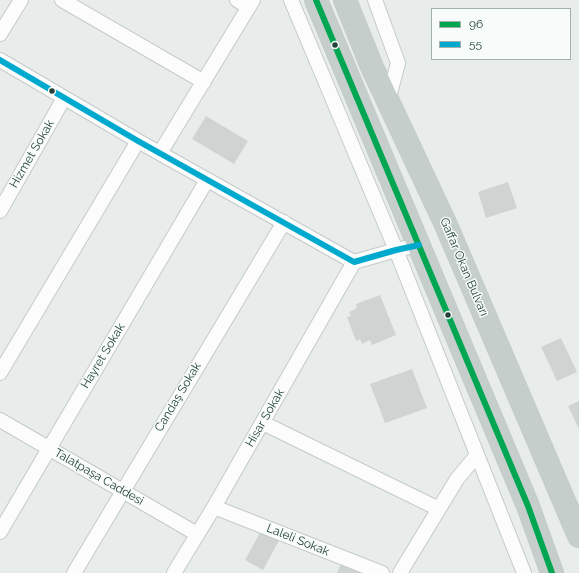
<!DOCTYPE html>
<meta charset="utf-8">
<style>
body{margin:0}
#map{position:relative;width:579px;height:573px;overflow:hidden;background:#e8edeb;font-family:Raleway,sans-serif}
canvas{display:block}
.legend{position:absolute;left:431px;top:8px;width:140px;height:52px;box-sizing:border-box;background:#f7fbf9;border:1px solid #a3b1ad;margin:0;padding:5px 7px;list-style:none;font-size:12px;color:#24423a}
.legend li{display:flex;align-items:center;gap:8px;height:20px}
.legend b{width:20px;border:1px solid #a3b1ad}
</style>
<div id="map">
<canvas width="579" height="573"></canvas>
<ul class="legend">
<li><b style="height:5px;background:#00a651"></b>96</li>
<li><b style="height:5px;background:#00a9ce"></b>55</li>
</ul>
</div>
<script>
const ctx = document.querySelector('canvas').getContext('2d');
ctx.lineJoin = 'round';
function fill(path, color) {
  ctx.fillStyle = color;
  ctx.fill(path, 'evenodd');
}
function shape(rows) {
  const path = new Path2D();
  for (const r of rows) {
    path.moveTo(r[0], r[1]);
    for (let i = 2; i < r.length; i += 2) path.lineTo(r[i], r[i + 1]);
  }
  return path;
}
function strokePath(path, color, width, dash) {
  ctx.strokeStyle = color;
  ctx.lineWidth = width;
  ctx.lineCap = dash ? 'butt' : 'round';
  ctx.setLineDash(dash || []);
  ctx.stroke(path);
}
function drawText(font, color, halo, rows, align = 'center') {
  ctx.font = font + ' Raleway,sans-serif';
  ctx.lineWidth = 3;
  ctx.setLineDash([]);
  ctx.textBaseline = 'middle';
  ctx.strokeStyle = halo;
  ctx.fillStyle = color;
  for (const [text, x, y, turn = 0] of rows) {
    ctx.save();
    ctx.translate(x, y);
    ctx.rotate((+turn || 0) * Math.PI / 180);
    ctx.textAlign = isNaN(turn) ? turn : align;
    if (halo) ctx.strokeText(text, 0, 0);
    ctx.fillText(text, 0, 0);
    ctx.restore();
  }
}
const building = shape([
 [206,116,248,141,234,164,192,139],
 [508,182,517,208,486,218,478,192],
 [380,295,396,335,372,345,370,340,362,344,360,339,356,341,347,317,351,316,349,312,357,308,356,304],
 [561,338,577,372,557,381,541,347],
 [412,369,427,408,385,423,370,384],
 [579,401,579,429,568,406],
 [263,527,281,537,263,570,245,560],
 [343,559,376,573,337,573]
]);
const minor = shape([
 [62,0,204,82],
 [237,0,249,7],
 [291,0,396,250,524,573],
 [375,0,398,63,388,101],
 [0,34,21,0],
 [0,60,138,141,354,262,396,250,419,245],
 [160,153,253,0],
 [0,211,64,98],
 [0,373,138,141],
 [0,420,197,534],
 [263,423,439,509],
 [214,507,382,573],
 [0,532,207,180],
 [74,573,284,222],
 [174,573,214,507,354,262],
 [400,573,457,479,477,455]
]);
const trunk = shape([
 [316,0,528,506,552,573],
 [345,0,372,67,446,225,579,536]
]);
const bus1 = shape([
 [316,0,528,506,552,573]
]);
const bus2 = shape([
 [0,60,138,141,354,262,396,250,419,245]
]);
const markers = [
 [335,45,3.5,"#24423a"],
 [52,91,3.5,"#24423a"],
 [448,315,3.5,"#24423a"]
];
const streetNames = [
 ["Hizmet Sokak",32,154,-60],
 ["Gaffar Okan Bulvarı",464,267,67],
 ["Hayret Sokak",103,356,-59],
 ["Candaş Sokak",178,397,-59],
 ["Hisar Sokak",265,418,-60],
 ["Talatpaşa Caddesi",99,477,30],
 ["Laleli Sokak",298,540,22]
];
fill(building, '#cfd4d2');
strokePath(minor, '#c5cac8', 16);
strokePath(trunk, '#c3ccc9', 24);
strokePath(minor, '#fcfcfc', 14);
strokePath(trunk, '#c6cecc', 22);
strokePath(bus1, '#00a651', 6);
strokePath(bus2, '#00a9ce', 6);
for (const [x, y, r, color] of markers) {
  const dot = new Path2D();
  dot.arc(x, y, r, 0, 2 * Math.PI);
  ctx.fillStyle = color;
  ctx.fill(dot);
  strokePath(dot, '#f7fbf9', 1.5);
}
drawText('12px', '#24423a', '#f7fbf9', streetNames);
</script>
